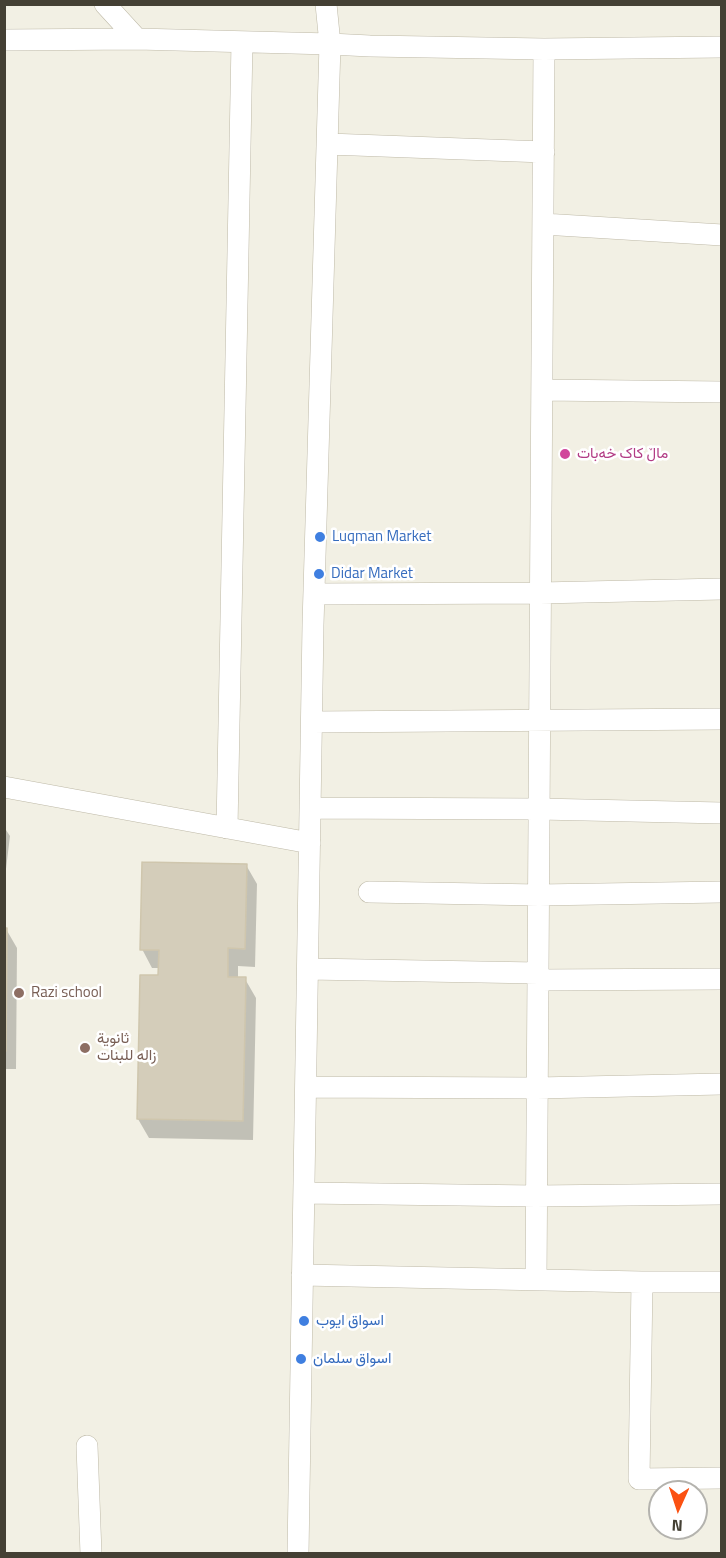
<!DOCTYPE html>
<meta charset="utf-8">
<style>
body{margin:0}
#map{position:relative;width:726px;height:1558px;overflow:hidden;background:#f2f0e4;font-family:"Titillium Web",sans-serif}
canvas{display:block}
.frame{position:absolute;inset:0;border:6px solid #444034;pointer-events:none}
.north{position:absolute;left:648px;top:1480px;width:60px;height:60px;box-sizing:border-box;background:#fff;border:2px solid #b4b3ae;border-radius:50%;rotate:183deg;font-size:16px;font-weight:700;line-height:24px;text-align:center;color:#444034}
.north::after{content:'';display:block;margin:auto;width:21px;height:27px;background:#fb5112;clip-path:polygon(50% 0,100% 100%,50% 72%,0 100%)}
</style>
<div id="map">
<canvas width="726" height="1558"></canvas>
<div class="frame"></div>
<div class="north">N</div>
</div>
<script>
const ctx = document.querySelector('canvas').getContext('2d');
ctx.lineJoin = 'round';
function fill(path, color) {
  ctx.fillStyle = color;
  ctx.fill(path, 'evenodd');
}
function shape(rows) {
  const path = new Path2D();
  for (const r of rows) {
    path.moveTo(r[0], r[1]);
    for (let i = 2; i < r.length; i += 2) path.lineTo(r[i], r[i + 1]);
  }
  return path;
}
function strokePath(path, color, width, dash) {
  ctx.strokeStyle = color;
  ctx.lineWidth = width;
  ctx.lineCap = dash ? 'butt' : 'round';
  ctx.setLineDash(dash || []);
  ctx.stroke(path);
}
function drawText(font, color, halo, rows, align = 'center') {
  ctx.font = font + ' "Titillium Web",Vazirmatn,sans-serif';
  ctx.lineWidth = 5;
  ctx.setLineDash([]);
  ctx.textBaseline = 'middle';
  ctx.strokeStyle = halo;
  ctx.fillStyle = color;
  for (const [text, x, y, turn = 0] of rows) {
    ctx.save();
    ctx.translate(x, y);
    ctx.rotate((+turn || 0) * Math.PI / 180);
    ctx.textAlign = isNaN(turn) ? turn : align;
    if (halo) ctx.strokeText(text, 0, 0);
    ctx.fillText(text, 0, 0);
    ctx.restore();
  }
}
const shadow = shape([
 [4,827,10,836,5,877,4,877],
 [246,865,257,884,255,967,238,966,238,979,245,979,256,998,253,1140,149,1138,138,1119,160,968,152,968,142,949],
 [4,929,6,929,17,948,16,1069,4,1069]
]);
const building = shape([
 [142,862,247,864,245,949,228,948,228,977,246,977,243,1121,137,1119,140,975,158,975,159,950,140,950,142,862],
 [4,928,7,928,6,1051,4,1051,4,928]
]);
const minor = shape([
 [105,4,137,39],
 [4,40,137,39,330,44,370,46,544,49,722,47],
 [328,144,544,152],
 [543,224,722,235],
 [542,390,722,392],
 [314,594,540,593,722,589],
 [312,722,722,719],
 [4,787,310,843],
 [310,808,539,809,722,813],
 [227,828,242,42],
 [369,892,539,895,722,892],
 [308,969,538,973],
 [538,980,722,979],
 [306,1087,537,1088,722,1084],
 [304,1193,536,1196,722,1194],
 [302,1275,642,1282,639,1479,722,1478],
 [536,1280,544,49],
 [642,1282,722,1282],
 [87,1446,91,1554],
 [298,1554,313,625,330,44,326,4]
]);
const markers = [
 [565,454,6,"#d1479c"],
 [320,537,6,"#3f7fe0"],
 [319,574,6,"#3f7fe0"],
 [19,993,6,"#8d6e63"],
 [85,1048,6,"#8d6e63"],
 [304,1321,6,"#3f7fe0"],
 [301,1359,6,"#3f7fe0"]
];
const hotelNames = [
 ["ماڵ کاک خەبات",577,454]
];
const shopNames = [
 ["Luqman Market",332,537],
 ["Didar Market",331,574],
 ["اسواق ايوب",316,1321],
 ["اسواق سلمان",313,1359]
];
const educationNames = [
 ["Razi school",31,993],
 ["ثانوية",97,1039],
 ["زاله للبنات",97,1056]
];
fill(shadow, '#0003');
fill(building, '#d4cdba');
strokePath(building, '#cfc6ad', 1.5);
strokePath(minor, '#beb9a7', 22);
strokePath(minor, '#fff', 21);
for (const [x, y, r, color] of markers) {
  const dot = new Path2D();
  dot.arc(x, y, r, 0, 2 * Math.PI);
  ctx.fillStyle = color;
  ctx.fill(dot);
  strokePath(dot, '#fff', 2);
}
drawText('15px', '#b23c85', '#fff', hotelNames, 'left');
drawText('15px', '#366cbe', '#fff', shopNames, 'left');
drawText('15px', '#785e54', '#fff', educationNames, 'left');
</script>
